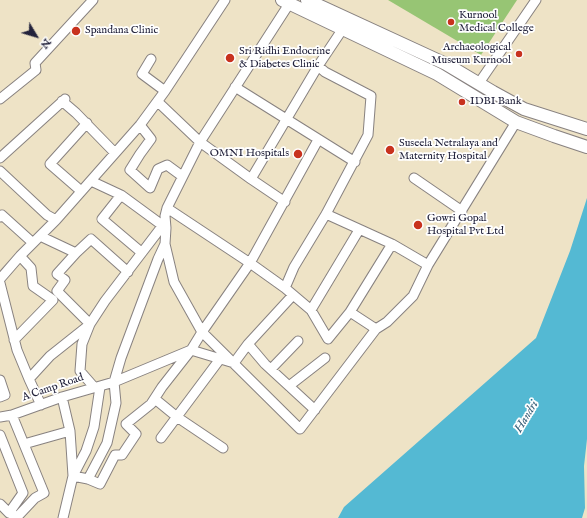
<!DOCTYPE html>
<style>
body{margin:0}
#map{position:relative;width:587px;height:518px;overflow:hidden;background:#eee3c6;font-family:"IM FELL English",serif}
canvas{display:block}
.north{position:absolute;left:16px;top:16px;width:40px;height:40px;-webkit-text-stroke:3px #fff;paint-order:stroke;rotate:128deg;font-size:11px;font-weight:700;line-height:16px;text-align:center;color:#22223b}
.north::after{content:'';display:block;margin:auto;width:14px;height:18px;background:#22223b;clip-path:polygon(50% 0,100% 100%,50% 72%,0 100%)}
</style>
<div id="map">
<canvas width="587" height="518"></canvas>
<div class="north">N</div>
</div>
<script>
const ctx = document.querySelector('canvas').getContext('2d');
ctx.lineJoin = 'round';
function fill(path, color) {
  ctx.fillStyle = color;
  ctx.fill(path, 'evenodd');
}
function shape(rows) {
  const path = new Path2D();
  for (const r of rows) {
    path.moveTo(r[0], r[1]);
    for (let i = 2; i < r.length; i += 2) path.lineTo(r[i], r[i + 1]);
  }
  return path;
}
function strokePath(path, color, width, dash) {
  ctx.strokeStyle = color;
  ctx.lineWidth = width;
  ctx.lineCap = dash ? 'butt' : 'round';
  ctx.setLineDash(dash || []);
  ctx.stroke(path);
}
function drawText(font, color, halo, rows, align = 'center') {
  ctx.font = font + ' "IM FELL English",serif';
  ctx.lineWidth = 3.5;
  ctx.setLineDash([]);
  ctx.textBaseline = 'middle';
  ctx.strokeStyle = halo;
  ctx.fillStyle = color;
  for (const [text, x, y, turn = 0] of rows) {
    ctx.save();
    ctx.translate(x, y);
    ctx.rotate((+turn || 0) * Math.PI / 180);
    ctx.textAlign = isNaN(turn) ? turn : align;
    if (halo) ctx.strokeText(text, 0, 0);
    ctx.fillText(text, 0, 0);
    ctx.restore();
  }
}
const green = shape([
 [388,0,517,0,481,55]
]);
const water = shape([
 [587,198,587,439,584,466,585,508,582,518,338,518,344,507,536,338,570,251]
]);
const minor = shape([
 [151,59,142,74,165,91],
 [479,83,536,0],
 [235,87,355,162],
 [0,99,36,70,35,63,93,0],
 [62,101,76,113,115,153],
 [158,102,200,142,251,179,318,66,342,30],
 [140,125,151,139,140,154,130,170,150,188,158,169,167,165,182,176],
 [0,158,65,99],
 [0,171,47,215,56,220],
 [414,178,462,211],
 [251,179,285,202],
 [91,181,121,195,166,228],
 [81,191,50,164,87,123],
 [121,195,102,219,141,252],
 [167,208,250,263,285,288,311,310],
 [326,214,392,244,428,265],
 [0,217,2,215,33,243],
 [359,230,311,310,328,339,350,312,376,329],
 [40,236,76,253,91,239,128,272],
 [165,244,174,282,202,332,300,429,376,329,387,322,413,296,428,265,516,122],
 [76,253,57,274,65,280,57,291,90,324],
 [0,279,20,256,56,220,140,125,165,91,225,0],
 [0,283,17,350,29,379,41,405],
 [285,288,294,267,326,214,368,135,371,96,325,72,318,66],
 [350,312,392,244],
 [14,340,53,300,33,286,31,268,20,256],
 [248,344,265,364,315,410],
 [271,369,298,341],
 [29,379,50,356,89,325],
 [0,380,5,395,0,397],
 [289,386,325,358],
 [94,387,80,371,82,344,90,324,105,301,163,225],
 [100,387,94,427,86,451,73,476,88,479,100,484,115,455,122,455,136,434,126,424,151,404,162,387,191,350,202,332,250,263,318,140],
 [62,397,70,431,73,476,63,518],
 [155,399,177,417,223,448],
 [12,415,44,493,35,498,18,516],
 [0,417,12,415,62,397,114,382,191,350,234,363,248,344,293,295],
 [0,435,23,493,9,513],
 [161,438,220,359],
 [24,444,70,431],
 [88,479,107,443,116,403,114,382,121,358,158,259,165,244,166,228,165,216,167,208,200,142,289,4],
 [0,504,9,513,14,515]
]);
const major = shape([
 [282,0,437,74,516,122,554,136,587,147],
 [307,0,446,64,493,92,524,109,587,129]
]);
const markers = [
 [451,22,4,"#c8321e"],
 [76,31,5,"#c8321e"],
 [519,54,4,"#c8321e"],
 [230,58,5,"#c8321e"],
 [462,102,4,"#c8321e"],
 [390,150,5,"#c8321e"],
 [298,154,5,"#c8321e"],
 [418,225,5,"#c8321e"]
];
const poiNames = [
 ["Kurnool",459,16],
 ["Medical College",459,29],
 ["Spandana Clinic",85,31],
 ["Archaeological",511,48,"right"],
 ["Museum Kurnool",511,61,"right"],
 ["Sri Ridhi Endocrine",239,52],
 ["& Diabetes Clinic",239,65],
 ["IDBI Bank",470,102],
 ["Suseela Netralaya and",399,144],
 ["Maternity Hospital",399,157],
 ["OMNI Hospitals",289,154,"right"],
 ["Gowri Gopal",427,219],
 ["Hospital Pvt Ltd",427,232]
];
const streetNames = [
 ["A Camp Road",53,388,-19]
];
const waterNames = [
 ["Handri",527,417,-59]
];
fill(green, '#97c574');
fill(water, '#54b9d3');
strokePath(minor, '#888280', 11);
strokePath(major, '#888280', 14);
strokePath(minor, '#fff', 9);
strokePath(major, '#fff', 12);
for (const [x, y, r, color] of markers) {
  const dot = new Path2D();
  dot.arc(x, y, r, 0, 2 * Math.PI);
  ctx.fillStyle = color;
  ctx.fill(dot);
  strokePath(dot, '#fff', 1.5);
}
drawText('11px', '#22223b', '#fff', poiNames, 'left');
drawText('11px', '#22223b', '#fff', streetNames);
drawText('italic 12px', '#365e78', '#fff', waterNames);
</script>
